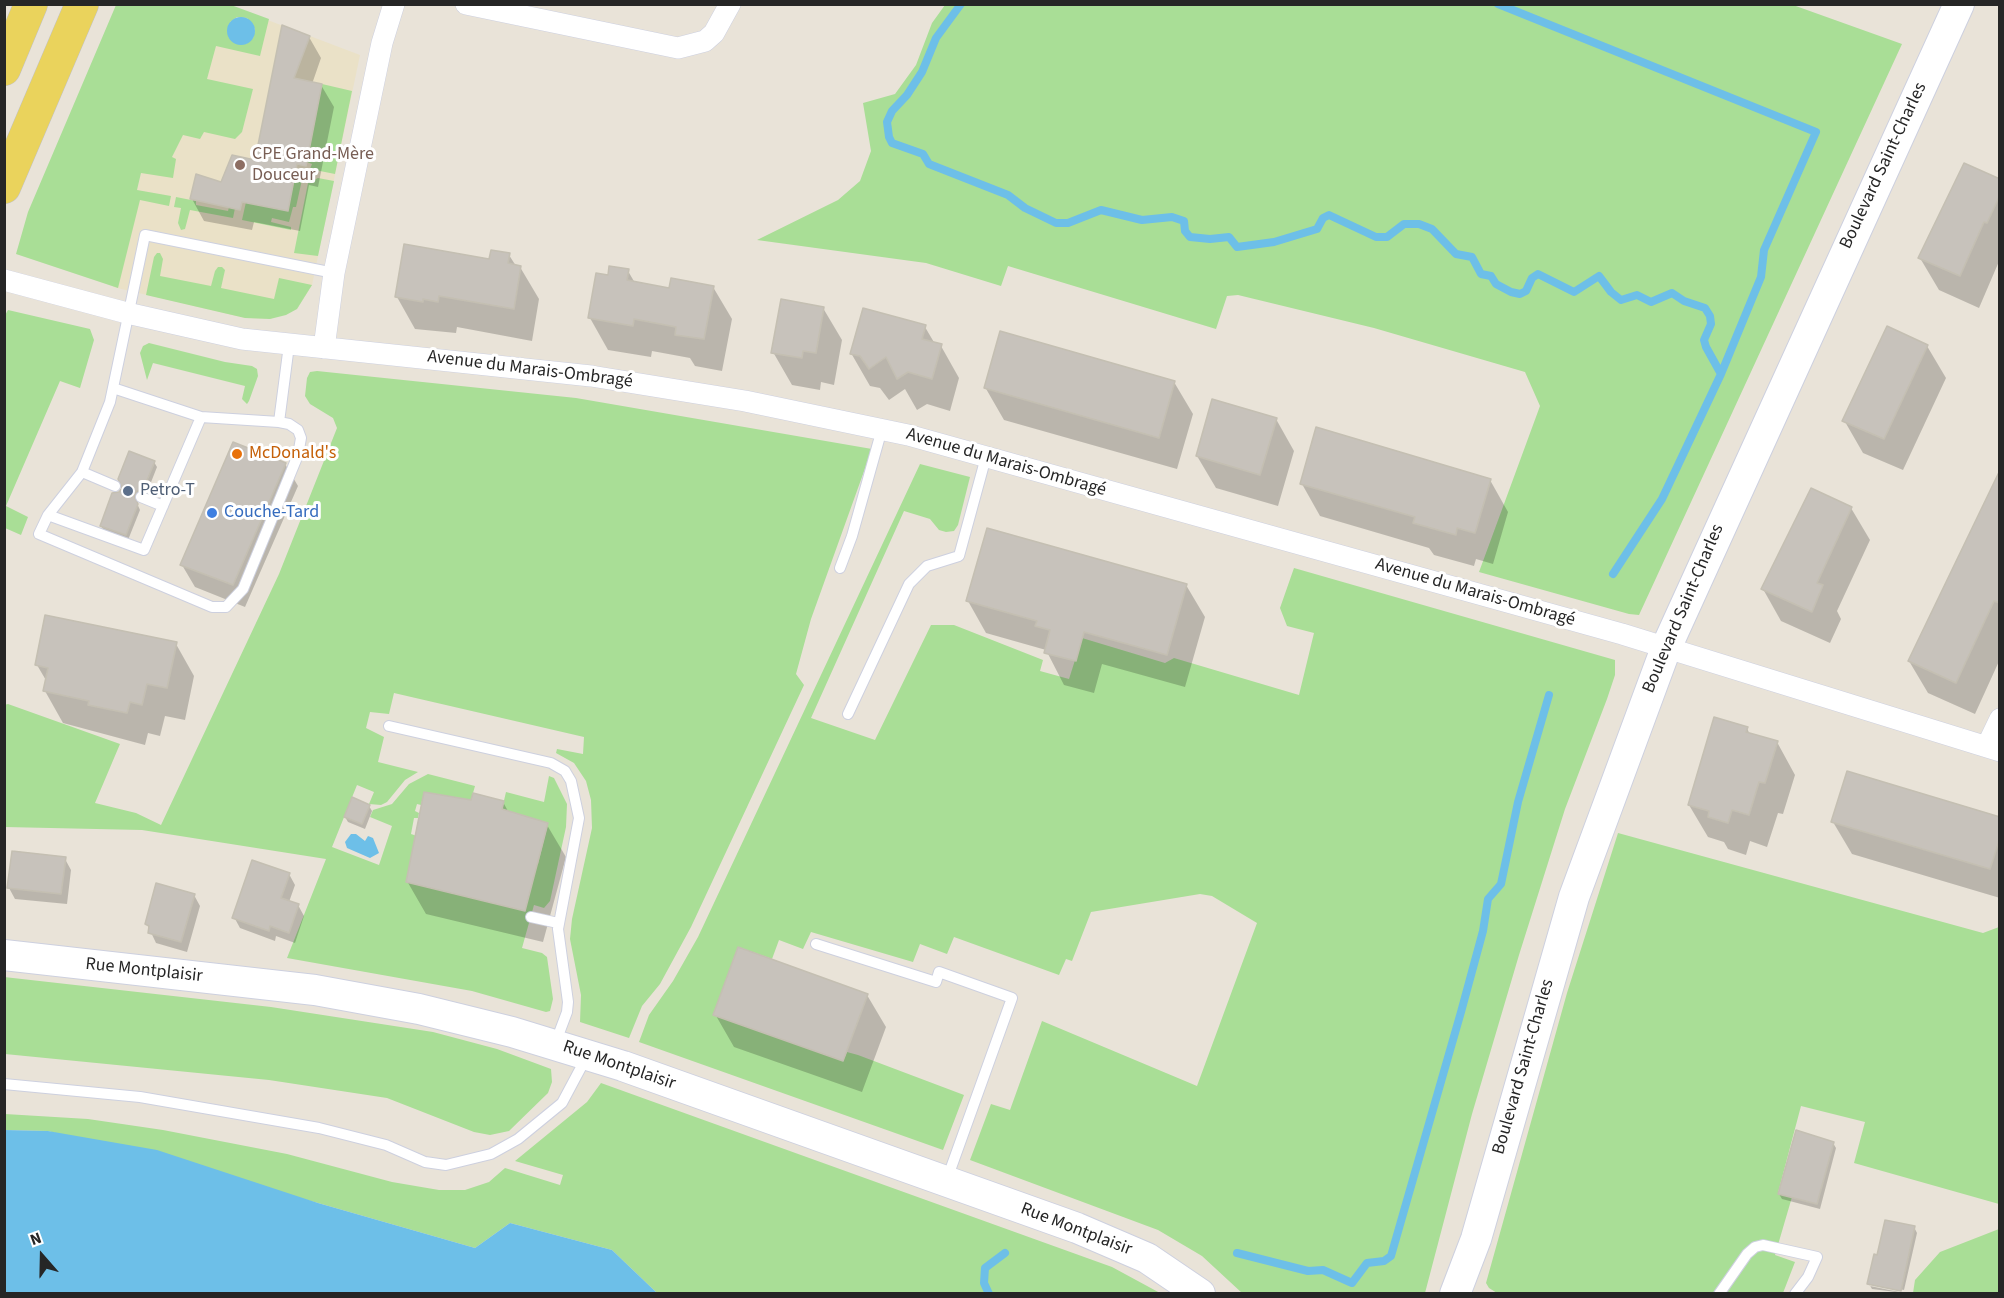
<!DOCTYPE html>
<meta charset="utf-8">
<style>
body{margin:0}
#map{position:relative;width:2004px;height:1298px;overflow:hidden;background:#e9e3d8;font-family:"Source Sans 3",sans-serif}
canvas{display:block}
.frame{position:absolute;inset:0;border:6px solid #262626;pointer-events:none}
.north{position:absolute;left:12px;top:1226px;width:60px;height:60px;-webkit-text-stroke:4px #fff;paint-order:stroke;rotate:340deg;font-size:16px;font-weight:700;line-height:24px;text-align:center;color:#262626}
.north::after{content:'';display:block;margin:auto;width:21px;height:27px;background:#262626;clip-path:polygon(50% 0,100% 100%,50% 72%,0 100%)}
</style>
<div id="map">
<canvas width="2004" height="1298"></canvas>
<div class="frame"></div>
<div class="north">N</div>
</div>
<script>
const ctx = document.querySelector('canvas').getContext('2d');
ctx.lineJoin = 'round';
function fill(path, color) {
  ctx.fillStyle = color;
  ctx.fill(path, 'evenodd');
}
function shape(rows) {
  const path = new Path2D();
  for (const r of rows) {
    if (r.length === 3) {
      path.moveTo(r[0] + r[2], r[1]);
      path.arc(r[0], r[1], r[2], 0, 2 * Math.PI);
      continue;
    }
    path.moveTo(r[0], r[1]);
    for (let i = 2; i < r.length; i += 2) path.lineTo(r[i], r[i + 1]);
  }
  return path;
}
function strokePath(path, color, width, dash) {
  ctx.strokeStyle = color;
  ctx.lineWidth = width;
  ctx.lineCap = dash ? 'butt' : 'round';
  ctx.setLineDash(dash || []);
  ctx.stroke(path);
}
function drawText(font, color, halo, rows, align = 'center') {
  ctx.font = font + ' "Source Sans 3",sans-serif';
  ctx.lineWidth = 6;
  ctx.setLineDash([]);
  ctx.textBaseline = 'middle';
  ctx.strokeStyle = halo;
  ctx.fillStyle = color;
  for (const [text, x, y, turn = 0] of rows) {
    ctx.save();
    ctx.translate(x, y);
    ctx.rotate((+turn || 0) * Math.PI / 180);
    ctx.textAlign = isNaN(turn) ? turn : align;
    if (halo) ctx.strokeText(text, 0, 0);
    ctx.fillText(text, 0, 0);
    ctx.restore();
  }
}
const education = shape([
 [228,5,360,55,312,285,297,309,270,319,245,318,113,287,146,153,172,157]
]);
const green = shape([
 [116,5,231,5,269,19,260,56,216,46,207,79,253,89,242,132,235,139,204,132,200,139,183,135,172,157,176,159,173,178,141,173,137,190,171,196,169,206,140,200,118,288,16,254,28,212],
 [237,17,247,18,255,29,253,38,246,44,230,22],
 [1793,5,1902,44,1639,615,1629,614,1479,572,1540,406,1525,372,1374,328,1238,295,1227,296,1216,329,1008,266,1001,286,926,263,757,240,838,200,860,181,871,151,863,103,895,94,916,65,932,23,945,5],
 [322,84,352,91,335,174,310,169,312,164,307,162],
 [296,172,303,175,296,207,293,207,289,222,272,218,271,222,291,227,291,230,242,220,246,202,288,210],
 [318,178,334,181,318,256,294,253,308,183],
 [176,197,196,201,196,205,228,211,229,207,235,208,233,218,190,210,185,229,181,230,178,223,181,208,174,207],
 [157,253,160,253,163,259,160,276,211,286,215,271,218,267,222,267,225,270,221,288,274,299,279,278,312,285,297,309,286,315,270,319,245,318,146,295,154,257],
 [8,310,90,329,94,340,80,388,60,381,6,506,28,517,21,535,5,528,4,317],
 [149,343,225,362,252,366,257,369,258,376,249,401,247,404,242,399,245,386,153,363,147,380,140,353,143,346],
 [317,371,576,398,872,449,811,619,796,674,804,685,691,927,660,984,642,1006,629,1038,580,1022,581,995,570,939,572,919,592,828,591,800,586,781,574,763,556,753,557,749,583,754,584,737,394,693,389,714,370,712,366,728,384,737,378,762,418,772,405,780,387,802,381,805,369,804,374,792,357,785,332,847,379,865,392,826,370,817,373,810,392,804,409,784,428,774,475,786,471,800,424,793,421,805,417,804,415,811,419,813,418,818,414,818,411,834,417,836,406,881,525,910,533,864,538,864,548,824,502,809,506,792,544,802,549,776,554,778,567,804,566,827,550,901,544,908,534,905,522,948,542,953,547,957,553,999,550,1011,546,1012,472,991,287,958,326,859,142,830,5,827,4,705,8,704,120,744,95,803,136,813,161,825,279,574,337,428,333,418,310,404,305,396,307,378,310,372],
 [920,464,970,477,958,525,954,531,946,532,939,530,930,519,904,511,811,718,875,740,931,625,954,625,1043,660,1040,671,1069,679,1082,638,1165,663,1174,658,1299,695,1314,633,1287,626,1280,608,1294,568,1615,660,1615,675,1607,699,1565,809,1519,955,1472,1114,1425,1293,1242,1293,1202,1256,1158,1230,970,1160,991,1104,1010,1110,1042,1021,1197,1086,1257,923,1212,896,1200,894,1091,912,1072,961,1066,959,1059,975,954,937,947,954,920,944,913,962,811,932,803,949,779,940,772,959,738,947,714,1015,843,1061,847,1052,858,1055,964,1095,943,1150,639,1042,649,1015,673,981,698,937],
 [1618,833,1983,933,1999,927,1999,1204,1854,1163,1865,1122,1801,1106,1778,1193,1792,1197,1775,1255,1795,1262,1783,1293,1497,1293,1489,1288,1486,1283,1567,993],
 [4,977,271,1007,433,1032,497,1049,551,1069,552,1082,548,1093,509,1131,490,1135,474,1132,387,1098,269,1080,5,1054],
 [601,1083,1112,1267,1160,1293,657,1293,612,1250,510,1223,475,1248,318,1203,48,1131,5,1130,5,1114,88,1119,163,1130,287,1154,392,1182,439,1190,465,1190,489,1182,505,1168,560,1185,563,1175,515,1161,587,1102],
 [1999,1229,1999,1293,1913,1293,1915,1280,1940,1252]
]);
const water = shape([
 [241,31,14],
 [351,834,356,834,365,841,368,836,373,838,379,853,370,858,347,848,345,842],
 [5,1130,48,1131,157,1150,318,1203,475,1248,510,1223,612,1250,657,1293,5,1293]
]);
const shadow = shape([
 [309,37,321,58,312,84,321,85,334,107,318,187,309,185,300,231,254,222,252,230,204,221,192,199,222,184,256,162],
 [2000,180,2000,259,1979,308,1939,290,1920,258],
 [509,255,516,266,520,267,539,299,532,341,457,327,456,333,415,329,397,297],
 [628,271,635,283,671,290,713,287,732,319,722,371,695,366,690,358,652,351,651,357,608,350,590,318,609,277],
 [823,308,842,340,834,385,821,382,820,390,792,385,773,352],
 [925,327,935,344,941,346,959,378,950,411,927,404,917,410,905,389,889,400,880,388,870,386,851,353],
 [1927,346,1946,378,1903,470,1863,453,1844,420],
 [1174,382,1193,414,1177,469,1004,420,985,387],
 [1276,419,1294,451,1278,506,1216,488,1197,456],
 [154,462,157,467,146,495,140,495,136,501,140,510,128,540,104,531,101,526,120,494],
 [285,464,298,486,245,607,195,587,182,565],
 [2000,472,2000,659,1975,714,1928,693,1909,661],
 [1490,480,1508,512,1493,564,1476,559,1474,566,1434,555,1429,548,1320,516,1302,484],
 [1851,508,1870,540,1837,611,1841,619,1830,643,1781,621,1763,589],
 [1186,585,1205,617,1185,687,1102,664,1094,693,1064,685,1046,650,986,633,968,601],
 [176,644,194,676,185,720,165,716,160,736,148,733,145,745,63,723,45,691,47,682,37,665],
 [1747,728,1750,735,1777,742,1795,775,1783,814,1778,813,1767,847,1750,841,1746,855,1728,849,1724,842,1708,837,1689,805],
 [472,802,503,802,509,813,547,825,566,857,543,942,426,914,407,881],
 [369,806,372,811,365,829,348,822,345,817],
 [2000,818,2000,898,1852,854,1833,822],
 [65,859,71,870,67,904,15,899,9,888],
 [289,874,295,885,289,902,298,905,304,916,295,943,276,936,275,941,240,928,234,917],
 [194,895,200,906,187,952,156,943,147,924],
 [867,995,886,1027,862,1092,734,1047,715,1014],
 [1833,1143,1836,1148,1820,1209,1782,1199,1779,1194],
 [1914,1227,1917,1233,1904,1290,1870,1283,1870,1286,1904,1293,1872,1289,1869,1284,1879,1257]
]);
const stream = shape([
 [961,4,936,38,922,72,907,95,892,111,887,122,889,137,892,143,923,154,929,164,1008,195,1025,208,1056,223,1068,223,1101,210,1142,220,1172,217,1184,221,1185,231,1190,237,1210,239,1229,237,1237,247,1274,242,1317,229,1323,218,1329,215,1376,237,1387,237,1404,224,1419,224,1432,229,1456,254,1472,257,1481,274,1491,276,1496,284,1511,292,1520,294,1526,291,1532,278,1538,274,1574,292,1599,276,1611,292,1621,300,1637,295,1651,302,1672,293,1684,301,1705,308,1710,316,1711,324,1704,340,1706,347,1721,374,1662,499,1613,574],
 [1498,4,1816,132,1764,250,1761,277,1721,374],
 [1237,1253,1308,1271,1323,1270,1352,1283,1367,1263,1384,1261,1391,1256,1461,1012,1483,931,1488,899,1501,884,1518,802,1549,695],
 [989,1294,984,1283,985,1268,1005,1253]
]);
const building = shape([
 [282,25,310,36,294,78,322,84,306,166,297,164,288,211,242,202,240,210,190,199,196,174,221,182,232,155,255,160,282,25],
 [1964,163,2000,179,2000,195,1987,223,1984,222,1960,276,1918,258,1964,163],
 [404,244,489,259,491,250,510,253,508,263,521,266,514,309,439,296,438,302,423,299,423,302,395,297,404,244],
 [609,266,629,269,627,280,669,288,671,278,714,286,704,339,675,335,676,327,634,319,633,326,588,318,596,273,608,275,609,266],
 [781,299,824,307,816,353,803,351,802,358,771,353,781,299],
 [863,308,926,325,922,339,942,344,932,379,908,372,897,379,886,357,869,369,860,356,850,354,863,308],
 [1887,326,1928,345,1884,439,1842,421,1887,326],
 [1000,331,1175,381,1159,438,984,388,1000,331],
 [1212,399,1277,418,1260,475,1196,456,1212,399],
 [1316,427,1491,479,1475,533,1457,528,1456,535,1413,523,1415,517,1300,484,1316,427],
 [233,442,286,463,233,585,180,565,233,442],
 [129,451,155,461,143,490,137,491,134,495,138,504,126,535,100,526,112,493,119,492,122,488,118,479,129,451],
 [2000,470,2000,603,1994,601,1956,683,1908,661,2000,470],
 [1811,488,1852,507,1817,583,1823,585,1812,612,1761,589,1811,488],
 [987,528,1187,584,1167,655,1084,632,1076,661,1044,653,1050,630,1035,626,1037,621,966,601,987,528],
 [45,615,177,642,167,688,147,684,142,705,130,702,127,713,88,705,89,701,43,691,48,668,35,665,45,615],
 [1714,717,1748,727,1746,732,1778,741,1765,783,1759,782,1749,815,1732,810,1728,823,1708,817,1709,811,1688,805,1714,717],
 [1847,771,2000,817,2000,838,1990,869,1831,822,1847,771],
 [424,792,471,800,473,793,504,801,502,809,548,823,525,911,406,882,424,792],
 [352,797,370,805,362,824,344,817,352,797],
 [12,851,66,857,61,894,7,888,12,851],
 [252,860,290,873,281,898,299,904,289,933,270,926,269,931,232,918,252,860],
 [156,883,195,894,181,942,148,933,149,926,145,924,156,883],
 [738,947,868,994,843,1061,713,1015,738,947],
 [1796,1130,1834,1142,1817,1204,1778,1194,1796,1130],
 [1885,1220,1915,1226,1901,1291,1867,1284,1874,1254,1877,1255,1885,1220]
]);
const lane = shape([
 [113,388,201,417,279,422,289,345],
 [279,422,289,424,298,430,301,438,298,455,243,589,226,607,212,607,39,534,48,515,82,472,110,402,145,235,334,273],
 [82,472,115,486],
 [141,497,163,506],
 [48,515,144,550,201,417],
 [840,568,852,536,882,429],
 [848,714,909,584,927,566,959,556,986,457],
 [389,726,551,763,565,771,571,781,579,818,558,929,568,1002,567,1012,555,1044],
 [531,917,558,923],
 [816,944,936,982,939,972,1012,998,947,1179],
 [4,1084,140,1097,319,1128,386,1145,425,1162,446,1165,491,1154,518,1139,562,1103,586,1058],
 [1719,1294,1747,1254,1755,1247,1763,1245,1817,1257,1808,1277,1795,1294]
]);
const street = shape([
 [466,4,678,48,705,41,714,33,730,4],
 [4,280,127,313,242,339,591,376,745,401,908,435,1622,634,2000,751],
 [324,348,334,273,382,43,394,4],
 [1987,746,2000,719]
]);
const secondary = shape([
 [4,955,315,990,419,1009,512,1032,623,1066,1077,1228,1147,1258,1200,1294],
 [1455,1294,1476,1239,1574,897,1666,648,1959,4]
]);
const primary = shape([
 [4,69,31,4],
 [4,187,82,4]
]);
const markers = [
 [240,165,6,"#8d6e63"],
 [237,454,6,"#e8710a"],
 [128,491,6,"#5c6f8a"],
 [212,513,6,"#3f7fe0"]
];
const educationNames = [
 ["CPE Grand-Mère",252,155],
 ["Douceur",252,176]
];
const streetNames = [
 ["Boulevard Saint-Charles",1884,166,-65],
 ["Avenue du Marais-Ombragé",530,370,7],
 ["Avenue du Marais-Ombragé",1006,463,16],
 ["Avenue du Marais-Ombragé",1475,593,16],
 ["Boulevard Saint-Charles",1684,609,-67],
 ["Rue Montplaisir",144,971,6],
 ["Rue Montplaisir",619,1066,19],
 ["Boulevard Saint-Charles",1524,1067,-74],
 ["Rue Montplaisir",1076,1230,21]
];
const foodNames = [
 ["McDonald's",249,454]
];
const serviceNames = [
 ["Petro-T",140,491]
];
const shopNames = [
 ["Couche-Tard",224,513]
];
fill(education, '#eae1c7');
fill(green, '#a9de96');
fill(water, '#6dbfe8');
fill(shadow, '#0003');
strokePath(stream, '#6dbfe8', 8);
fill(building, '#c7c2bb');
strokePath(building, '#c4bfb2', 1.5);
strokePath(lane, '#cdd0df', 12);
strokePath(street, '#cdd0df', 22);
strokePath(secondary, '#cdd0df', 32);
strokePath(primary, '#c2c2c2', 34);
strokePath(lane, '#fff', 10);
strokePath(street, '#fff', 21);
strokePath(secondary, '#fff', 30);
strokePath(primary, '#ead35c', 33);
for (const [x, y, r, color] of markers) {
  const dot = new Path2D();
  dot.arc(x, y, r, 0, 2 * Math.PI);
  ctx.fillStyle = color;
  ctx.fill(dot);
  strokePath(dot, '#fff', 2);
}
drawText('18px', '#785e54', '#fff', educationNames, 'left');
drawText('18px', '#262626', '#fff', streetNames);
drawText('18px', '#c56008', '#fff', foodNames, 'left');
drawText('18px', '#4e5e75', '#fff', serviceNames, 'left');
drawText('18px', '#366cbe', '#fff', shopNames, 'left');
</script>
